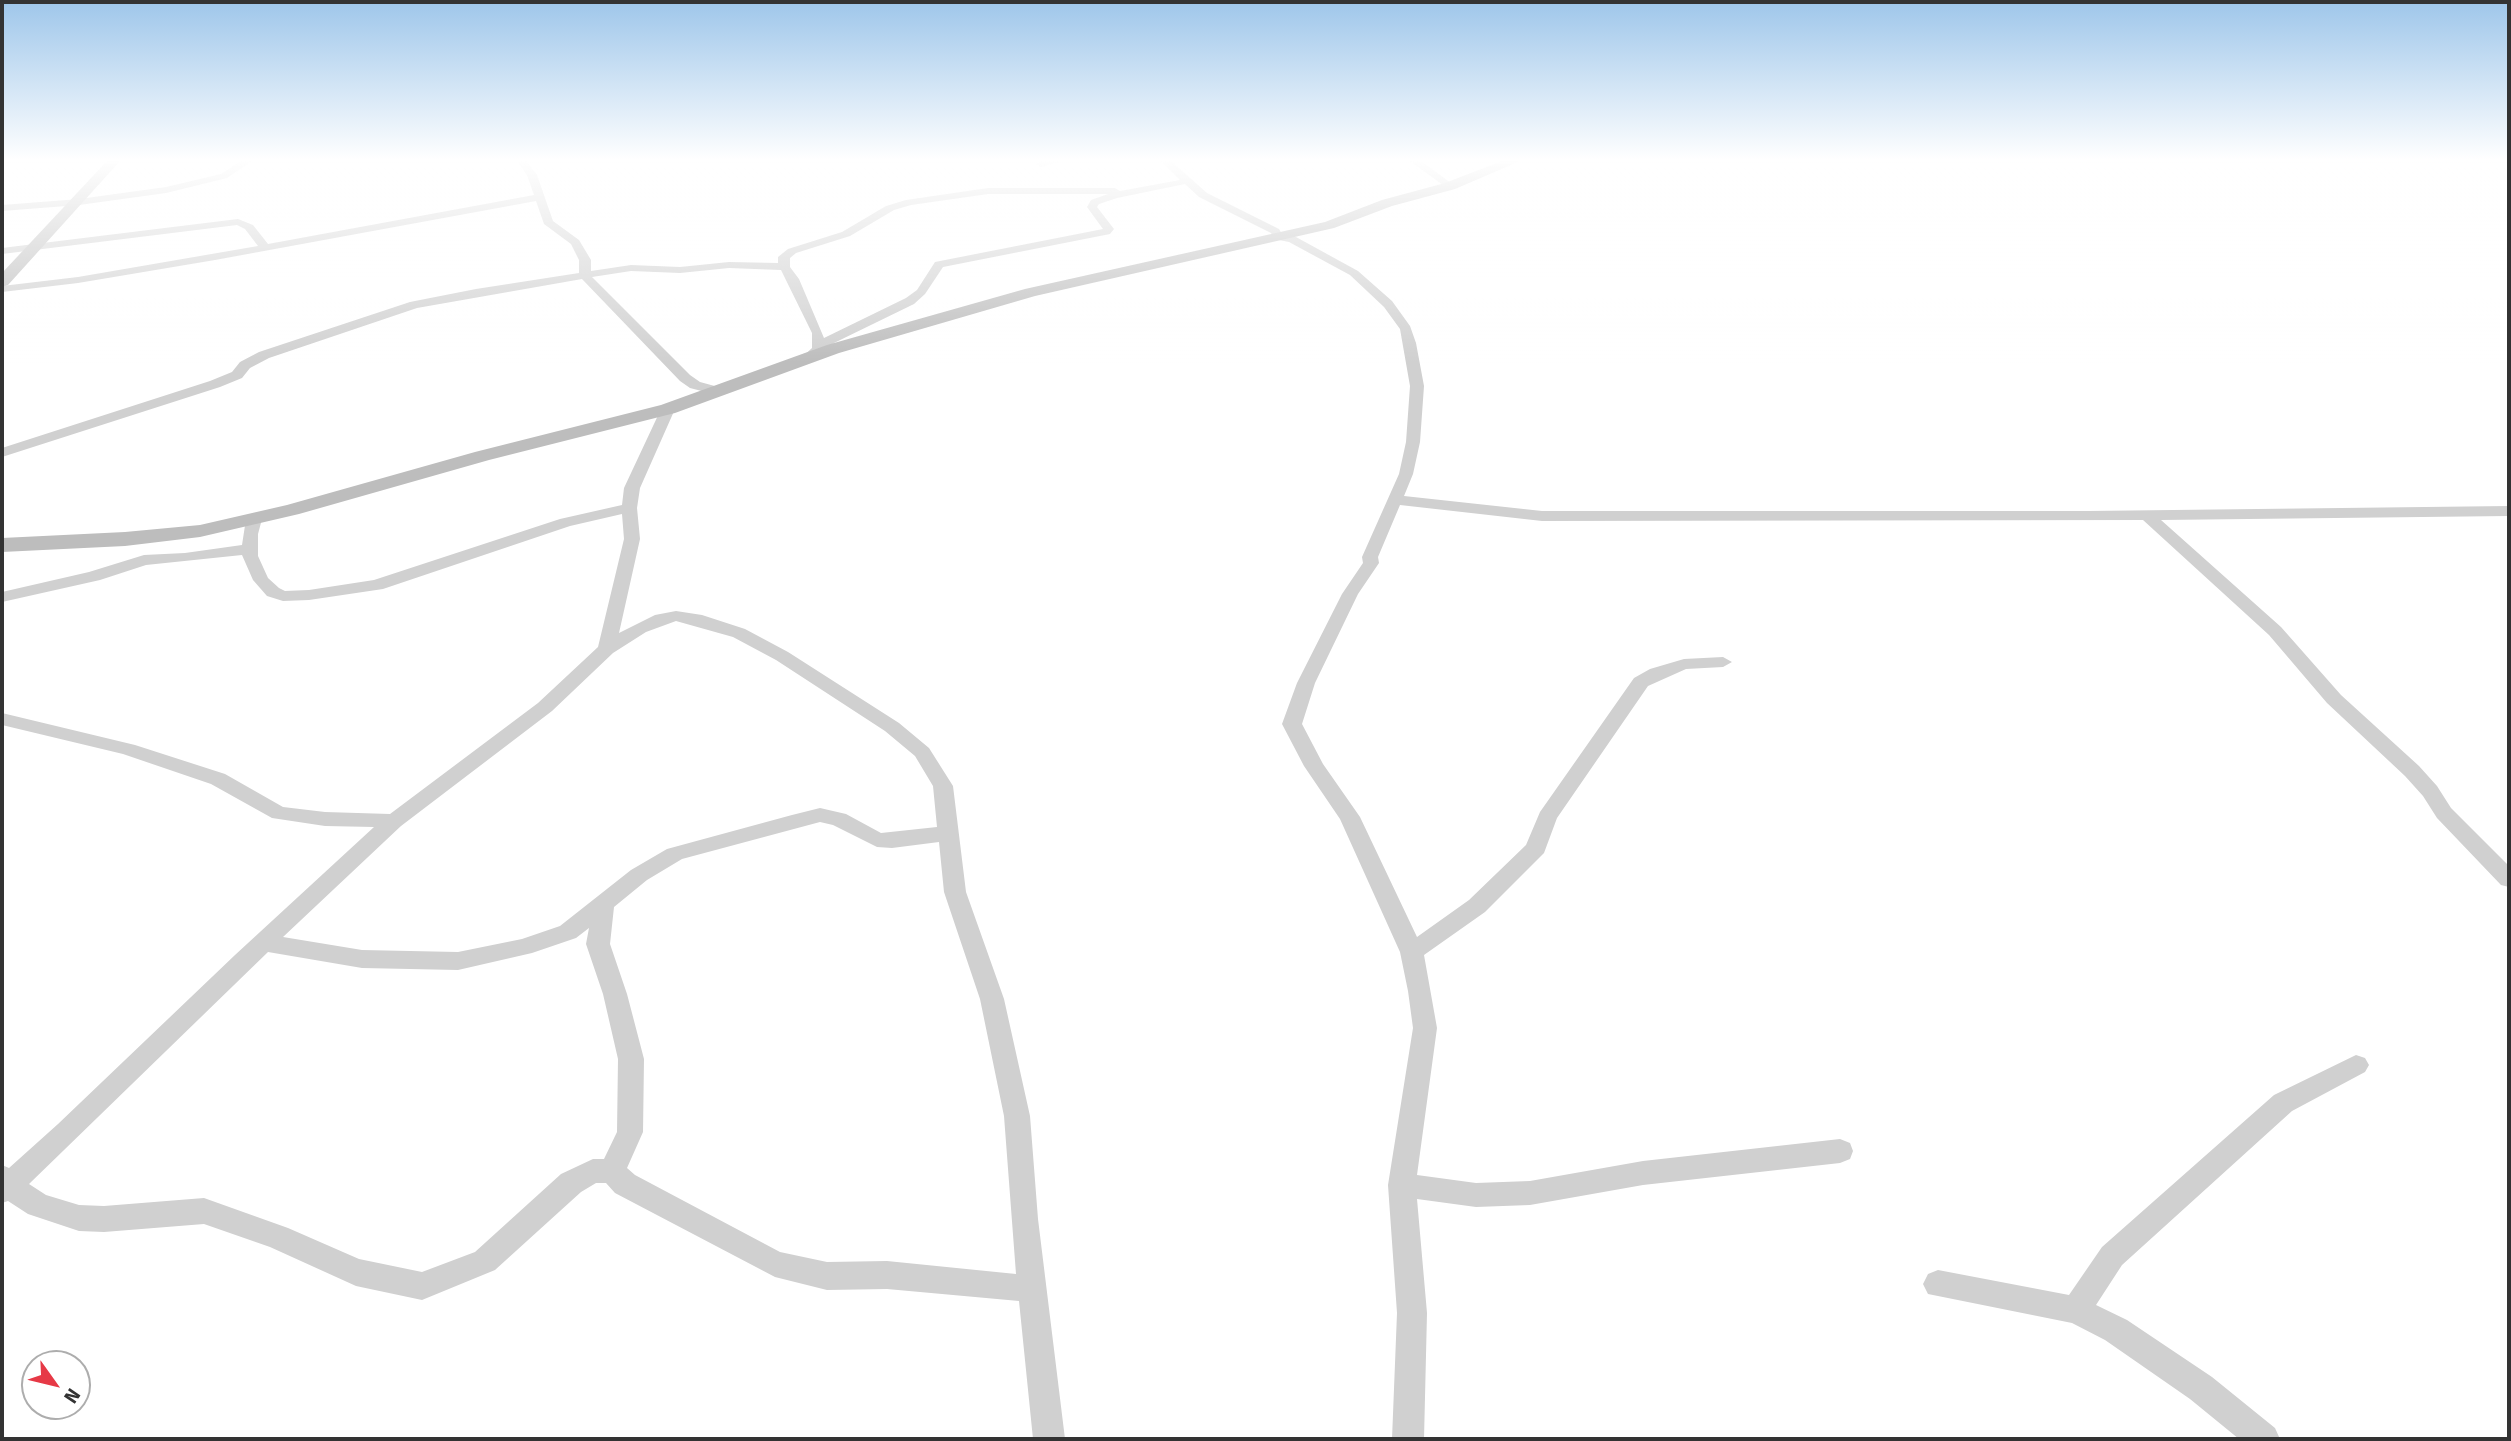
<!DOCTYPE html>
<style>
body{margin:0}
#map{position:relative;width:2511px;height:1441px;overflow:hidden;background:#fff;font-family:"Fira Sans",sans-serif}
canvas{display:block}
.frame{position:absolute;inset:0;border:4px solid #333;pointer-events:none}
.north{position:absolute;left:21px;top:1350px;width:70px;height:70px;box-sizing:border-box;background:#fff;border:2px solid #adadad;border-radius:50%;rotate:124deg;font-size:19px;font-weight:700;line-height:28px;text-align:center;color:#333}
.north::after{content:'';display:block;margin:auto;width:24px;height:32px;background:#e63946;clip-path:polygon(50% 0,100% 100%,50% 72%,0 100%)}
</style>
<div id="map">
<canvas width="2511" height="1441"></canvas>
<div class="frame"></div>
<div class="north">N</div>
</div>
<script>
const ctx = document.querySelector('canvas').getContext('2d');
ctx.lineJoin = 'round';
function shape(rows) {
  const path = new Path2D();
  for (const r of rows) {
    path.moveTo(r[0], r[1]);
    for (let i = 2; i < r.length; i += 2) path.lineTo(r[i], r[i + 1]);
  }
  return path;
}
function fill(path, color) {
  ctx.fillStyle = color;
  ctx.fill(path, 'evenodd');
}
const street = shape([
 [241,161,252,161,227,178,166,193,79,205,2,211,2,205,79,199,166,187,221,174,241,161],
 [517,161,526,161,537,175,553,221,579,240,591,260,591,271,631,265,680,267,729,262,778,263,778,257,788,249,842,232,886,206,906,200,988,188,1115,188,1120,191,1180,180,1161,161,1171,161,1207,193,1279,229,1282,234,1296,237,1358,271,1392,301,1410,326,1416,343,1424,386,1420,442,1413,474,1404,496,1542,511,2089,511,2509,506,2509,516,2161,520,2281,627,2341,695,2419,766,2437,786,2451,808,2509,866,2509,887,2501,885,2437,818,2423,796,2405,776,2327,703,2269,635,2143,520,1542,521,1400,505,1378,557,1379,563,1358,594,1315,683,1302,724,1323,764,1360,817,1417,937,1469,900,1526,845,1540,812,1634,678,1650,669,1684,659,1723,657,1732,662,1723,667,1686,669,1648,686,1557,818,1544,853,1485,912,1424,955,1437,1028,1417,1175,1476,1183,1530,1181,1643,1161,1840,1139,1850,1143,1853,1151,1850,1159,1840,1163,1643,1185,1530,1205,1476,1207,1417,1199,1427,1313,1424,1439,1392,1439,1397,1313,1388,1185,1413,1028,1408,991,1400,952,1340,819,1304,766,1282,724,1297,683,1342,594,1363,563,1362,557,1399,474,1406,442,1410,386,1400,329,1384,307,1350,275,1289,242,1274,239,1271,233,1199,197,1185,184,1117,198,1099,204,1097,207,1114,229,1110,234,943,267,925,294,914,304,834,343,806,363,800,359,812,348,812,333,781,270,729,268,680,273,631,271,592,277,690,375,700,382,722,388,724,391,717,395,690,388,680,381,582,279,417,308,269,358,250,368,242,378,220,387,2,457,2,448,210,381,232,372,240,362,259,352,410,302,476,289,579,273,579,260,571,244,544,224,536,201,215,260,78,283,2,292,2,286,78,277,258,246,245,229,237,225,2,254,2,248,238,219,253,225,268,244,534,195,527,175,517,161],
 [988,194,1108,194,1091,200,1087,207,1103,229,935,262,917,290,906,298,824,338,799,279,790,267,790,258,796,253,850,236,894,210,911,205,988,194],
 [1062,161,1041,167,1036,164,1040,161,1062,161],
 [1410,161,1421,161,1455,186,1447,188,1410,161],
 [668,405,675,409,640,488,637,508,640,539,619,633,655,615,676,611,702,615,745,629,788,652,899,723,929,748,953,786,966,892,1004,999,1030,1116,1038,1219,1065,1439,1033,1439,1019,1301,887,1289,827,1290,775,1277,615,1193,606,1183,596,1183,581,1192,495,1270,422,1300,356,1286,270,1247,204,1224,104,1232,79,1231,28,1214,8,1201,2,1203,2,1165,9,1168,58,1124,235,955,374,827,325,826,272,818,211,784,123,754,2,725,2,713,135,745,225,774,283,807,325,812,390,814,538,703,598,647,624,539,622,514,570,526,383,589,309,600,283,601,267,596,253,580,242,555,146,565,100,580,2,602,2,592,89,572,144,555,185,553,242,545,246,519,254,514,262,519,258,534,258,556,268,578,279,588,285,591,309,590,374,580,560,519,622,505,624,488,661,409,668,405],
 [676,621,733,637,776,660,885,731,915,756,933,786,937,827,881,833,846,814,820,808,792,815,667,849,631,870,560,926,522,939,458,952,362,950,283,937,401,826,552,711,613,653,646,632,676,621],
 [820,822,833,825,877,847,892,848,939,842,944,892,980,999,1004,1116,1016,1274,887,1261,827,1262,780,1252,635,1175,627,1168,643,1132,644,1059,627,994,610,944,614,907,647,880,682,859,820,822],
 [589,928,586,944,603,994,618,1059,617,1132,604,1159,593,1159,561,1174,475,1252,422,1272,359,1259,288,1228,204,1198,104,1206,79,1205,46,1195,29,1184,268,952,362,968,458,970,532,953,576,938,589,928],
 [2356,1055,2365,1058,2369,1065,2365,1072,2292,1111,2122,1265,2096,1305,2127,1320,2212,1377,2275,1428,2280,1439,2239,1439,2190,1399,2105,1340,2072,1323,1928,1294,1923,1284,1928,1274,1938,1270,2069,1295,2102,1247,2274,1095,2356,1055]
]);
const secondary = shape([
 [107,161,120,161,8,285,2,287,2,273,107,161],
 [1502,161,1520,161,1455,189,1392,206,1334,228,1035,296,839,353,675,413,489,460,299,514,200,537,125,546,2,552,2,538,125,532,200,525,287,505,475,452,661,405,827,345,1025,289,1325,222,1382,200,1445,183,1502,161]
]);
fill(street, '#d0d0d0');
fill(secondary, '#bdbdbd');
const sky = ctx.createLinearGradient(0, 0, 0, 363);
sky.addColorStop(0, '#9ec6ea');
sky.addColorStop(0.44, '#fff');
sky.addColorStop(1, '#ffffff00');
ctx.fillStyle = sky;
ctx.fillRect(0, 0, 2511, 363);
</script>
